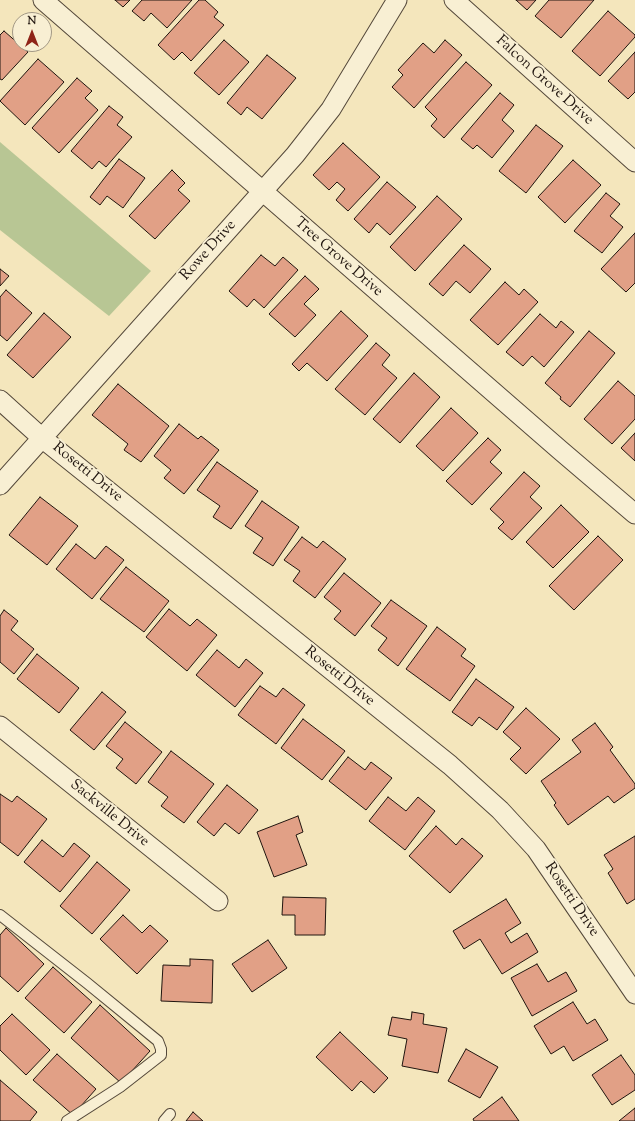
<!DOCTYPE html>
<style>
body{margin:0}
#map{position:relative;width:635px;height:1121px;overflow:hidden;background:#f4e6bc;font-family:"Sorts Mill Goudy",serif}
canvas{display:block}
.north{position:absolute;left:12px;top:12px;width:40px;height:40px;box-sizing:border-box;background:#f8efd3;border:1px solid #a19784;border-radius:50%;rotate:0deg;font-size:11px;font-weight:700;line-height:16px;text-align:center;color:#1f140e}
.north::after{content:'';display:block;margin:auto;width:14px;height:18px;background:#8f2418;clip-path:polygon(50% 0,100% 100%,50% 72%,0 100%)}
</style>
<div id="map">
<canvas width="635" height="1121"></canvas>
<div class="north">N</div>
</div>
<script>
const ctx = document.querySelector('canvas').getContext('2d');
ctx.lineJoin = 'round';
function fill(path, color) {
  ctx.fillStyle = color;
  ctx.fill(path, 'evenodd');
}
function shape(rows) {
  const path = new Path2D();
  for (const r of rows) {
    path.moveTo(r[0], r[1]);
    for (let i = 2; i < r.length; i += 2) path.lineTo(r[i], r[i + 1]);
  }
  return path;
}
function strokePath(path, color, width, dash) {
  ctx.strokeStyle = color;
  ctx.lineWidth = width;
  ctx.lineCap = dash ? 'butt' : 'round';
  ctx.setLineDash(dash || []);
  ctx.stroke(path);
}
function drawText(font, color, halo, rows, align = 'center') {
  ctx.font = font + ' "Sorts Mill Goudy",serif';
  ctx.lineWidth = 4;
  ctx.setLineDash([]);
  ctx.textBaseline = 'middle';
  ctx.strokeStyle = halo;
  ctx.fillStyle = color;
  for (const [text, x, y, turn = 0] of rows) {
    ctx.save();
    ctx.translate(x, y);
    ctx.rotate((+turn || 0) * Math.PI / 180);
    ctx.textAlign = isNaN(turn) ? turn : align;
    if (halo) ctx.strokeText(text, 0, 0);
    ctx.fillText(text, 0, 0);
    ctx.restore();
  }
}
const green = shape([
 [0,142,151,271,109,316,0,230]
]);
const building = shape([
 [115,0,130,0,123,7,115,0],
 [142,0,192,0,167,28,151,13,144,21,132,11,142,0],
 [199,0,205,0,218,12,214,17,224,25,191,61,182,52,174,60,158,45,199,0],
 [516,0,536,0,527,10,516,0],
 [549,0,594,0,561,38,535,16,549,0],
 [608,11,635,35,635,37,600,76,572,51,608,11],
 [4,31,28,52,2,80,0,79,0,35,4,31],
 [224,40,249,62,219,95,194,73,224,40],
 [445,40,462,55,414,108,392,87,403,75,398,70,423,43,434,53,445,40],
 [635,52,635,92,628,99,608,81,635,52],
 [267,55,296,78,262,119,247,107,241,115,227,103,267,55],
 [38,59,64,82,25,125,0,101,38,59],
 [466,62,492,85,444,138,431,126,437,119,425,107,466,62],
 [77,78,92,91,85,98,98,110,59,153,32,128,77,78],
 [500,93,514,105,502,120,514,131,492,158,477,145,473,149,461,139,500,93],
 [109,106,123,117,117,125,132,137,106,167,99,161,92,169,71,151,109,106],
 [536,125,563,146,526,193,499,171,536,125],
 [343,143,380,177,348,211,336,200,345,189,337,182,329,190,313,175,343,143],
 [119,159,145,178,123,208,107,196,100,205,90,197,119,159],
 [573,160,601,185,565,223,538,197,573,160],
 [172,170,185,183,178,190,190,201,155,239,129,216,172,170],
 [387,182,416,207,390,235,377,223,369,233,354,219,387,182],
 [606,193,620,204,610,216,623,227,602,253,574,231,606,193],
 [437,196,462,219,415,271,390,247,437,196],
 [635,233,635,283,626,292,601,269,635,233],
 [464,245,491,269,470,293,456,281,443,296,429,284,464,245],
 [261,255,275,266,283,257,298,270,264,308,254,299,247,307,229,291,261,255],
 [0,269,9,276,0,286,0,269],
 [305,276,319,289,304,304,316,315,295,337,269,314,305,276],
 [505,282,519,295,524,289,538,302,498,345,470,320,505,282],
 [6,290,32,313,7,341,0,335,0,297,6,290],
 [341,311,368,336,327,381,307,363,299,371,292,364,341,311],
 [44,313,71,337,33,378,7,355,44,313],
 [540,314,556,328,561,321,574,332,544,367,532,356,523,366,506,352,540,314],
 [589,331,615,353,570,407,560,399,561,397,545,383,589,331],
 [376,343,390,355,382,365,397,378,365,415,335,389,376,343],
 [414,373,440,397,400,443,373,419,414,373],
 [618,381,635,396,635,419,612,444,584,419,618,381],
 [118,384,169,426,141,462,124,450,128,444,92,415,118,384],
 [451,408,478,433,443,471,416,446,451,408],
 [179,424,198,439,201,436,219,450,184,494,164,478,171,470,154,456,179,424],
 [635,433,635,461,621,448,635,433],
 [488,438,501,450,490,462,502,473,472,505,446,481,488,438],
 [217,462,258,491,231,529,213,517,220,506,197,490,217,462],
 [524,472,540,486,530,497,542,508,512,540,498,528,504,522,490,509,524,472],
 [40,497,78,526,47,565,9,535,40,497],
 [262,501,299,527,273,566,253,553,263,538,245,526,262,501],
 [561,505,589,532,553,568,526,542,561,505],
 [598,536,623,560,574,610,549,586,598,536],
 [302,537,317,548,323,541,346,559,315,598,293,581,300,571,284,560,302,537],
 [76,544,95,559,106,546,124,560,92,599,56,569,76,544],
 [126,567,169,601,144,632,100,599,126,567],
 [344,573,381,603,355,636,334,619,341,611,324,597,344,573],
 [391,600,427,626,398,666,378,650,387,638,371,626,391,600],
 [169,609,190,626,197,619,217,635,187,671,146,637,169,609],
 [4,610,18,621,11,630,34,649,14,674,0,662,0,616,4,610],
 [437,627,466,649,461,656,475,666,450,701,406,669,437,627],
 [217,650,239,668,246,659,263,673,235,707,196,675,217,650],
 [37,654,79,688,59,713,17,679,37,654],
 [476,679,514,707,497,730,479,717,472,726,452,712,476,679],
 [260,686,276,697,283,688,305,705,276,744,238,715,260,686],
 [102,692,126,712,94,750,70,730,102,692],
 [526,708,560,739,526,774,510,759,521,748,503,732,526,708],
 [303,719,345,751,322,780,281,748,303,719],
 [125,722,162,752,136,784,116,768,123,759,106,746,125,722],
 [595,723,613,747,610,750,635,784,635,788,614,803,608,796,568,825,554,805,556,803,541,781,581,752,572,740,595,723],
 [171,751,214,784,184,823,161,806,168,797,148,782,171,751],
 [348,757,365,770,371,762,392,778,366,810,329,781,348,757],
 [227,785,258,810,239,834,225,823,214,836,197,822,227,785],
 [0,794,12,802,17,796,47,819,18,856,0,842,0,794],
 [388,797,406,811,418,797,435,811,405,850,369,821,388,797],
 [298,816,303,832,296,835,307,865,274,877,257,832,298,816],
 [436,826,456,845,462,838,483,856,450,893,409,856,436,826],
 [635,836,635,899,627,904,608,873,613,869,604,855,635,836],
 [42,840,63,857,74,843,90,856,60,892,24,862,42,840],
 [97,862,130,890,92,934,60,906,97,862],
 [283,897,326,898,325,935,295,935,295,915,282,915,283,897],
 [506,899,521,923,505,933,511,943,527,933,538,952,502,974,480,939,464,949,453,931,506,899],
 [123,915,142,933,150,925,168,941,137,974,100,939,123,915],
 [6,928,44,964,18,992,0,976,0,935,6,928],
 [268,940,287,968,252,992,232,964,268,940],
 [190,959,213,960,212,1003,161,1001,163,965,190,966,190,959],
 [537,964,548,982,566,972,577,991,532,1016,511,978,537,964],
 [53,967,92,1002,64,1033,25,998,53,967],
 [573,1002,587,1024,595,1019,608,1040,573,1061,564,1046,551,1054,534,1026,573,1002],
 [100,1005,150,1051,121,1083,71,1038,100,1005],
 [412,1012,424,1014,423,1024,447,1028,438,1073,402,1066,407,1039,388,1035,392,1017,411,1020,412,1012],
 [12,1014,50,1050,26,1075,0,1050,0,1026,12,1014],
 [340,1032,388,1078,374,1093,361,1081,352,1091,316,1057,340,1032],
 [466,1049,498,1067,480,1098,448,1081,466,1049],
 [57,1054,96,1089,73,1115,33,1080,57,1054],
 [621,1055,635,1075,635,1090,612,1105,592,1075,621,1055],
 [0,1080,37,1112,30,1121,0,1121,0,1080],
 [502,1097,519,1121,474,1121,473,1119,502,1097],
 [635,1108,635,1121,619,1121,635,1108],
 [193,1112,203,1121,186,1121,193,1112]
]);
const lane = shape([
 [0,915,87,983,158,1041,161,1049,161,1055,120,1087,67,1121],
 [164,1121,170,1114]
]);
const street = shape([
 [43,0,560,450,635,514],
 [454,0,635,162],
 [0,400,42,438,450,765,500,810,536,849,635,994],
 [0,485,295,155,331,109,397,0],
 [0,726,218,901]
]);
const streetNames = [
 ["Falcon Grove Drive",544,81,42],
 ["Rowe Drive",209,251,-48],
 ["Tree Grove Drive",338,258,41],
 ["Rosetti Drive",87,473,39],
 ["Rosetti Drive",339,677,39],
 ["Sackville Drive",109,814,39],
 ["Rosetti Drive",571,900,56]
];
fill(green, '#b8c694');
fill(building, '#e1a086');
strokePath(building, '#1f140e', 1);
strokePath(lane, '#54483a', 12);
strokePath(street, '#54483a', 21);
strokePath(lane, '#f8efd3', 10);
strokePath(street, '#f8efd3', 19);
drawText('15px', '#1f140e', '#f8efd3', streetNames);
</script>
